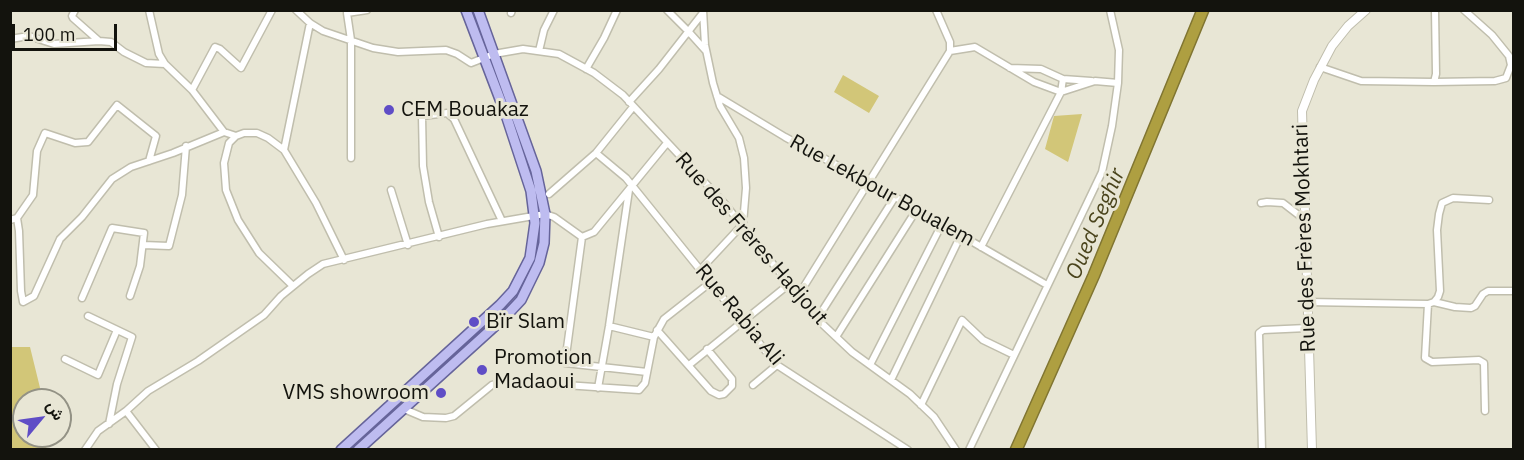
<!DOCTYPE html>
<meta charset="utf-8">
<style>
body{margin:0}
#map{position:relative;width:1524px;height:460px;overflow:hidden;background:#e8e6d5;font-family:"IBM Plex Sans",Vazirmatn,sans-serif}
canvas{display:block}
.frame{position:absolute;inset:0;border:12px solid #13130d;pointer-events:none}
.north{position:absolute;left:12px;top:388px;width:60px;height:60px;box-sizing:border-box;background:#e8e6d5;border:2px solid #939285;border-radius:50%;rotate:61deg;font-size:16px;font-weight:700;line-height:24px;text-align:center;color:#13130d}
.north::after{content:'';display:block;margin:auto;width:21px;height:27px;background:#5f4dc6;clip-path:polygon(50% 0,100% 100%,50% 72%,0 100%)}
.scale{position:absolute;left:12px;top:24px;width:105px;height:27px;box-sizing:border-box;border:3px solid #13130d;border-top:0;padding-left:8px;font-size:18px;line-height:21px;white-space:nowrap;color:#13130d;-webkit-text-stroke:4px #e8e6d5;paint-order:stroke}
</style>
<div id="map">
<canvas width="1524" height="460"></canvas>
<div class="frame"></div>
<div class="north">ش</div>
<div class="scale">100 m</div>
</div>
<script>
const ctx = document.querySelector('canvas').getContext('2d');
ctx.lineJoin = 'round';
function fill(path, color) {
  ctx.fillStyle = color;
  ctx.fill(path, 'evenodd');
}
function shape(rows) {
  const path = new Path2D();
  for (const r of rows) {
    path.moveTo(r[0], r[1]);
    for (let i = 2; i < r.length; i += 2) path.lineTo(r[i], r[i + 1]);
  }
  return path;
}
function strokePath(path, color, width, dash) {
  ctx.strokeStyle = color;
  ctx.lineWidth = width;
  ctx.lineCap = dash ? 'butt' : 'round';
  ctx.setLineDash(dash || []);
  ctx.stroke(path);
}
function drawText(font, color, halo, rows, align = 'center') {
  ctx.font = font + ' "IBM Plex Sans",sans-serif';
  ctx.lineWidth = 6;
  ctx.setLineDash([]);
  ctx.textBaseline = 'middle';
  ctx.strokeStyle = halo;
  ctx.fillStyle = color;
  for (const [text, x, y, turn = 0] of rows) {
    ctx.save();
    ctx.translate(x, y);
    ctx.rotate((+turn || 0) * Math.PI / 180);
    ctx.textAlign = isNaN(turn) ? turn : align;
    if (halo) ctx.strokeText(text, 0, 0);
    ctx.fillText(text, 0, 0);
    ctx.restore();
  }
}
const green = shape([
 [843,75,879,96,869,113,834,92],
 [1082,114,1068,162,1045,149,1054,116],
 [12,347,30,347,43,400,24,400,24,436,46,436,51,441,45,449,11,449]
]);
const water = shape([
 [1196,11,1209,11,1099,278,1023,449,1010,449,1088,274,1196,11]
]);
const minor = shape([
 [75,10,72,16,73,18,99,41,111,42,124,52,146,63,165,64,192,90,224,132],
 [149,10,159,54,165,64],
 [296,10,310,23,323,31,373,48,398,52,446,50,457,54,471,63,494,54,523,49,559,54,594,73,623,95,725,204,817,319,852,352,910,394,934,417,956,450],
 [667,10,688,31,706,51],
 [511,13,512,10],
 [10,39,29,36,54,44,99,41],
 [539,51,544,30,554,10],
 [950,51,975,47,1034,82,1061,92,1095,81,1118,83],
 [1320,67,1361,81,1434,82,1436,74,1435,10],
 [1010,68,1041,69,1063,79,1091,81],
 [586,69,604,38,617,10],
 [1434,82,1495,81,1506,78,1511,65,1509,56,1492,35,1464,10],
 [192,90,215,47,220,49,241,68,272,10],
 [717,96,785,137,895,197,1047,285],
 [629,102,659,69,702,14],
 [284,150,310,23],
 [596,153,626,178,777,365,908,450],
 [351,158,351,40,347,13,367,10],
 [391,190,408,245],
 [549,194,596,153,633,107],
 [1261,203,1267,202,1283,203,1305,220],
 [17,218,33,195,37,151,45,133,75,143,88,142,117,105,156,136,149,161],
 [10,220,17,218,19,231,21,291,23,302,34,296,60,239,82,217,112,179,131,167,173,153,224,132,236,136],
 [439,237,429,202,423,166,422,116,447,113,454,119,502,221],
 [582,237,565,363,647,372],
 [143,245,169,246,182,195,186,146],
 [981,247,1061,92,1063,79],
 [701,269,743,224,746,188,744,158,739,138,720,106,713,83,705,45,703,10],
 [293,286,259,253,238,220,226,190,224,163,229,143,236,136,244,133,257,133,268,138,284,150,316,203,344,260],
 [798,296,950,51,950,42,936,10],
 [82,298,112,228,144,233,140,266,130,296],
 [1307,302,1428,304,1434,302,1438,297,1440,291,1437,230,1439,214,1442,203,1453,198,1489,200],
 [1434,302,1455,307,1471,308,1475,306,1483,294,1488,291,1514,291],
 [1428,304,1425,358,1432,362,1479,360,1484,363,1485,411],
 [88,316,132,337,117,384,109,424],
 [817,319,895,197],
 [609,326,654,337],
 [657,330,711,391,719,395,724,394,732,386,732,379,707,349],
 [836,337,917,209],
 [65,359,98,375,117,330],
 [689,365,788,285],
 [870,365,942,224],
 [891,380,961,235],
 [753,385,777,365],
 [598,388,609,326,629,190],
 [921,405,962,320,983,340,1014,355],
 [404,409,423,417,446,418,454,416,492,385,506,381,639,390,645,383,654,337,664,319,711,282],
 [126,411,156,450],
 [85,450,98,431,126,411,148,391,198,361,264,315,281,296,308,274,323,264,487,224,545,214,554,217,582,237,594,232,667,143],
 [969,450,1102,172,1112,126,1118,83,1119,50,1110,10],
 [1262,450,1259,333,1263,330,1307,328]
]);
const tertiary = shape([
 [1312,450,1302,111,1314,80,1332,46,1348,26,1366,10]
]);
const primary = shape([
 [341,450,500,305,513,291,530,258,535,223,531,191,506,115,466,10],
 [358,450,506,316,521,300,539,263,544,243,545,214,536,171,478,10]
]);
const markers = [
 [389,110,6,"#5f4dc6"],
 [474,322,6,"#5f4dc6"],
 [482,370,6,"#5f4dc6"],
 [441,393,6,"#5f4dc6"]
];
const poiNames = [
 ["CEM Bouakaz",401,110],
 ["Bïr Slam",486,322],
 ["Promotion",494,358],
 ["Madaoui",494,382],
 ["VMS showroom",429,393,"right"]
];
const streetNames = [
 ["Rue Lekbour Boualem",882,191,29],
 ["Rue des Frères Mokhtari",1305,238,-92],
 ["Rue des Frères Hadjout",751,239,49],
 ["Rue Rabia Ali",739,315,50]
];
const waterNames = [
 ["Oued Seghir",1096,224,-67]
];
fill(green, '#d2c678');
fill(water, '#ae9f41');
strokePath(water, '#807531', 1.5);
strokePath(minor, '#c0bead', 9);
strokePath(tertiary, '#c0bead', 10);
strokePath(primary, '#66649a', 12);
strokePath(minor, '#fff', 6);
strokePath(tertiary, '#fff', 8);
strokePath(primary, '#bebcf0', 9);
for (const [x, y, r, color] of markers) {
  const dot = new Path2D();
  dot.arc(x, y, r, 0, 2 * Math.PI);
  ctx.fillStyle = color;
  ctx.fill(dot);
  strokePath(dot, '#e8e6d5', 2);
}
drawText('21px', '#13130d', '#e8e6d5', poiNames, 'left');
drawText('21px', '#13130d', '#e8e6d5', streetNames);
drawText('italic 22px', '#4a441c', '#e8e6d5', waterNames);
</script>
